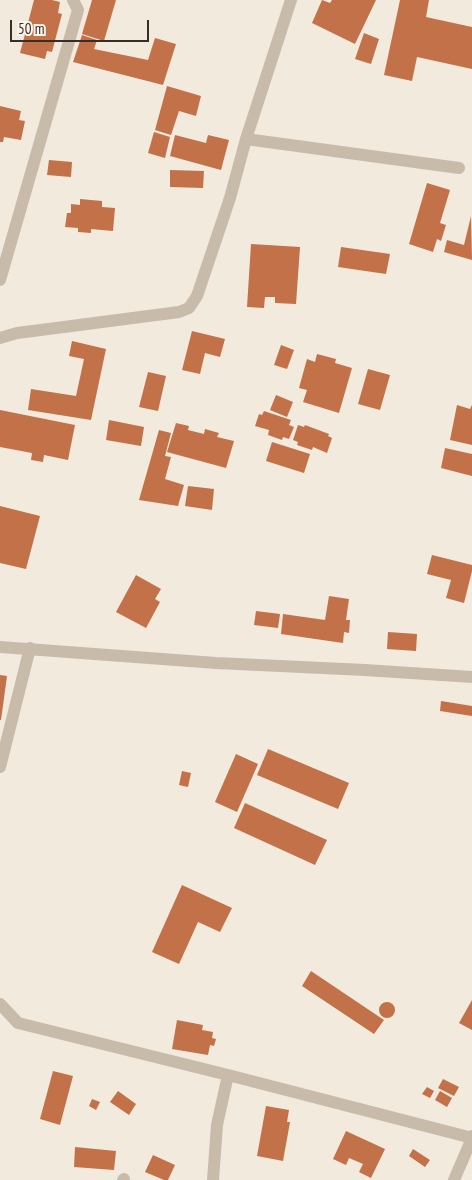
<!DOCTYPE html>
<style>
body{margin:0}
#map{position:relative;width:472px;height:1180px;overflow:hidden;background:#f2eadd;font-family:"PT Sans Narrow",sans-serif}
canvas{display:block}
.scale{position:absolute;left:10px;top:20px;width:139px;height:22px;box-sizing:border-box;border:2px solid #372e29;border-top:0;padding-left:6px;font-size:15px;line-height:18px;white-space:nowrap;color:#372e29;-webkit-text-stroke:4px #f9f3e9;paint-order:stroke}
</style>
<div id="map">
<canvas width="472" height="1180"></canvas>
<div class="scale">50 m</div>
</div>
<script>
const ctx = document.querySelector('canvas').getContext('2d');
ctx.lineJoin = 'round';
function fill(path, color) {
  ctx.fillStyle = color;
  ctx.fill(path, 'evenodd');
}
function shape(rows) {
  const path = new Path2D();
  for (const r of rows) {
    if (r.length === 3) {
      path.moveTo(r[0] + r[2], r[1]);
      path.arc(r[0], r[1], r[2], 0, 2 * Math.PI);
      continue;
    }
    path.moveTo(r[0], r[1]);
    for (let i = 2; i < r.length; i += 2) path.lineTo(r[i], r[i + 1]);
  }
  return path;
}
function strokePath(path, color, width, dash) {
  ctx.strokeStyle = color;
  ctx.lineWidth = width;
  ctx.lineCap = dash ? 'butt' : 'round';
  ctx.setLineDash(dash || []);
  ctx.stroke(path);
}
const building = shape([
 [34,0,52,0,60,2,58,13,62,14,52,52,47,51,45,59,20,53],
 [92,0,116,0,104,41,82,34],
 [322,0,330,3,332,0,376,0,355,44,312,23],
 [400,0,429,0,426,17,472,27,472,69,417,57,412,81,384,75],
 [364,33,379,39,371,64,355,59],
 [82,35,97,40,94,49,148,60,155,38,176,44,163,85,73,62],
 [167,86,201,96,196,116,179,111,171,135,155,130],
 [0,106,21,111,19,120,25,121,21,140,4,137,3,142,0,142],
 [154,132,170,137,165,158,148,153],
 [175,135,206,143,208,135,229,140,221,170,170,156],
 [49,160,72,162,71,177,47,175],
 [170,170,204,171,203,188,170,187],
 [427,183,450,190,440,223,446,225,441,241,437,239,433,252,409,244],
 [80,199,102,201,102,207,115,208,113,231,91,229,91,233,78,232,78,228,65,227,67,213,71,213,71,204,80,205],
 [471,216,472,260,444,252,447,240,464,245],
 [251,244,300,247,296,304,275,303,275,297,265,297,264,308,247,307],
 [341,247,390,254,386,274,338,267],
 [192,331,225,339,220,357,205,353,200,374,182,370],
 [72,341,106,349,91,420,28,410,31,389,76,396,84,359,69,356],
 [281,345,294,350,287,369,274,365],
 [317,354,336,359,335,363,352,368,339,413,303,402,307,390,299,388,307,359,315,362],
 [368,369,390,375,380,410,358,404],
 [148,372,166,376,158,411,139,407],
 [276,395,293,402,287,417,270,410],
 [457,405,470,409,472,405,472,445,450,440],
 [0,410,75,425,68,460,44,455,43,462,31,460,32,453,0,447],
 [264,411,291,420,289,425,294,427,289,439,283,437,282,440,268,435,269,430,255,426,259,414,262,415],
 [109,420,144,427,141,446,106,440],
 [176,423,189,426,188,430,204,434,205,429,219,433,217,437,234,441,226,468,167,452],
 [298,425,304,427,305,425,329,434,328,436,332,438,327,453,313,447,312,450,297,445,298,442,293,440],
 [159,430,171,433,165,456,171,457,165,479,184,485,178,506,139,500],
 [272,442,310,454,304,473,266,461],
 [445,448,472,454,472,476,441,468],
 [188,486,214,489,212,510,185,506],
 [0,506,40,516,26,569,0,563],
 [432,555,472,565,472,571,464,603,446,598,451,580,427,574],
 [136,575,161,589,155,599,160,602,146,628,116,612],
 [329,596,349,599,346,620,350,620,349,633,344,632,343,643,281,634,283,614,325,620],
 [256,611,280,614,278,628,254,625],
 [388,632,417,634,416,651,387,649],
 [0,675,7,676,1,720,0,720],
 [441,701,472,706,472,716,440,711],
 [268,749,349,783,338,809,257,775],
 [236,754,258,764,237,812,215,802],
 [182,771,191,773,188,787,179,785],
 [245,803,327,840,315,865,234,828],
 [182,885,232,908,220,932,198,922,179,964,152,952],
 [311,971,384,1020,374,1034,302,986],
 [472,1000,472,1030,459,1023],
 [387,1010,8],
 [177,1020,203,1025,202,1030,213,1032,212,1038,216,1039,214,1046,210,1045,208,1055,172,1049],
 [53,1071,73,1076,60,1125,40,1119],
 [443,1079,459,1087,454,1096,438,1088],
 [427,1087,434,1091,430,1098,422,1094],
 [118,1091,136,1104,129,1115,110,1102],
 [440,1091,452,1098,447,1107,435,1100],
 [92,1099,100,1102,96,1110,89,1106],
 [266,1106,289,1110,287,1122,290,1122,283,1161,257,1156],
 [346,1131,385,1149,371,1178,359,1172,363,1164,349,1158,346,1165,333,1159],
 [75,1147,116,1151,114,1170,74,1167],
 [413,1149,430,1160,425,1167,409,1156],
 [153,1155,175,1165,168,1180,164,1180,145,1172]
]);
const minor = shape([
 [246,139,459,168],
 [0,280,78,10,73,0],
 [0,338,17,333,33,331,179,312,189,308,197,296,230,198,246,139,291,0],
 [0,647,216,663,365,670,472,677],
 [0,767,30,648],
 [0,1004,18,1023,228,1075,472,1138,454,1180],
 [123,1180,124,1179],
 [213,1180,217,1125,228,1075]
]);
const tertiary = shape([
 [472,1136,472,1141]
]);
fill(building, '#c37149');
strokePath(minor, '#c9bba9', 12);
strokePath(tertiary, '#c9bba9', 12);
</script>
